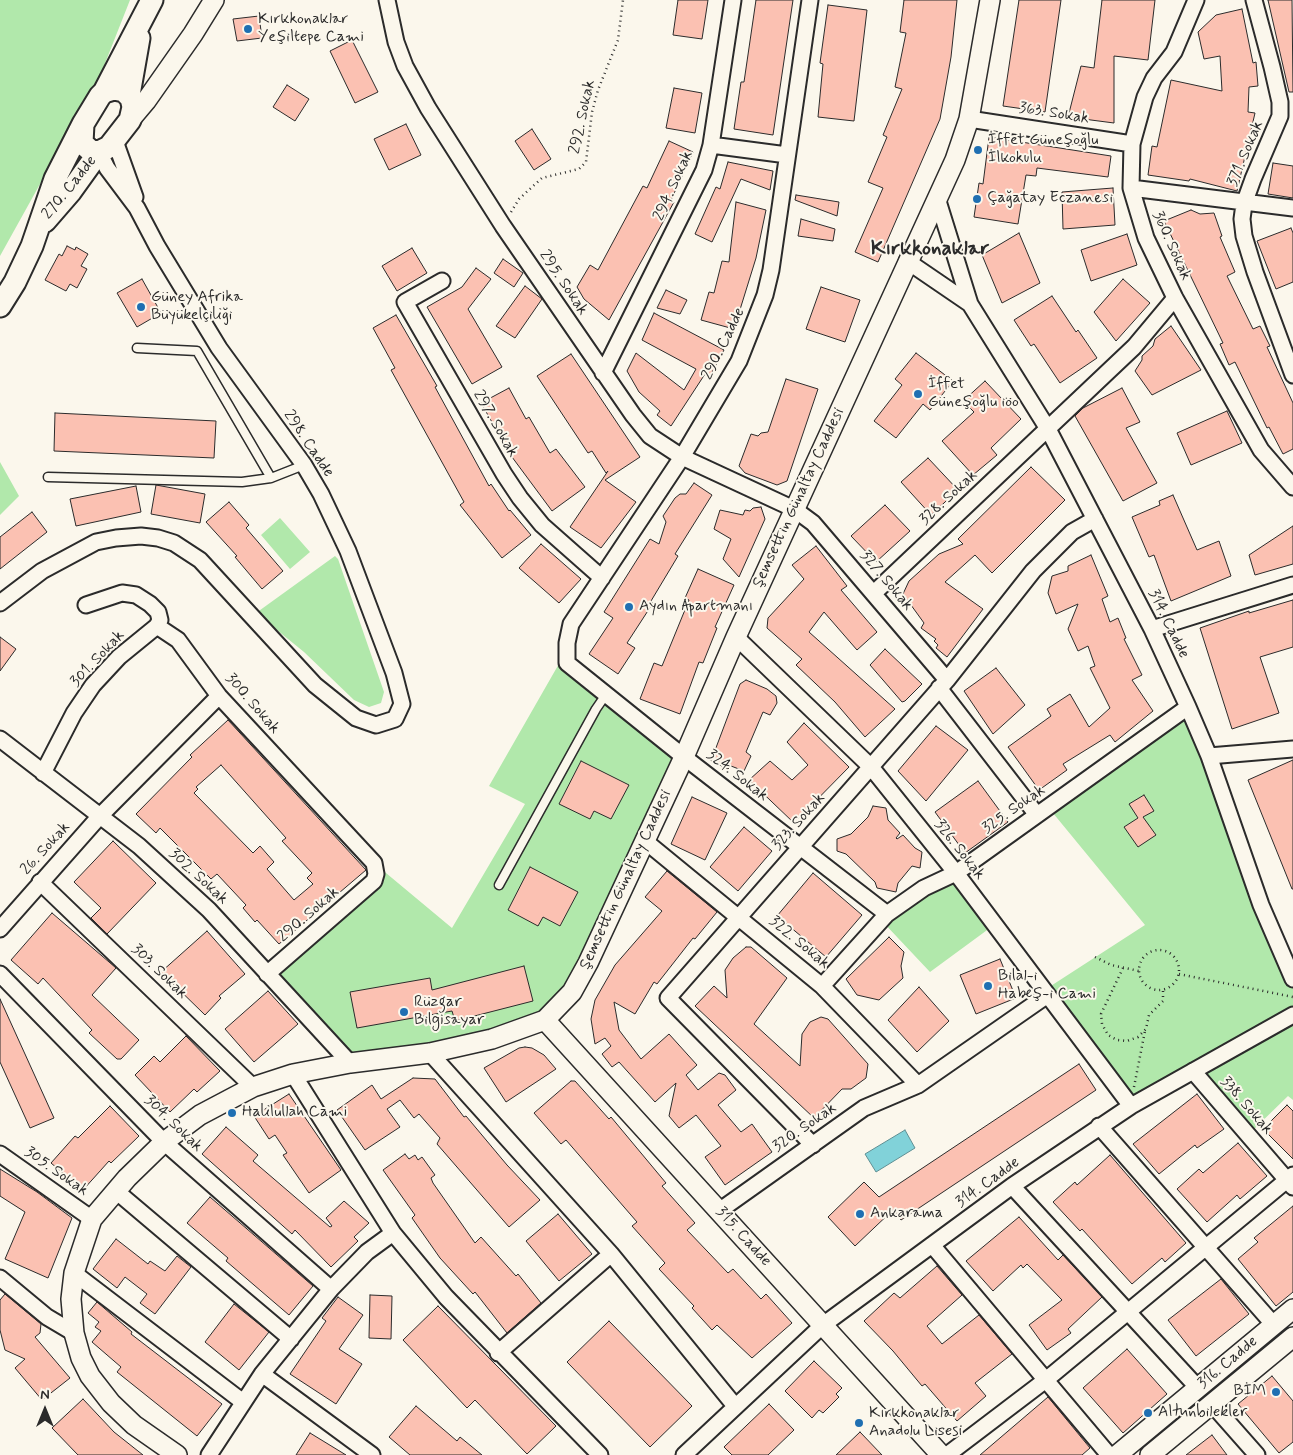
<!DOCTYPE html>
<meta charset="utf-8">
<style>
body{margin:0}
#map{position:relative;width:1293px;height:1455px;overflow:hidden;background:#fbf7ec;font-family:Mynerve,sans-serif}
canvas{display:block}
.north{position:absolute;left:20px;top:1385px;width:50px;height:50px;-webkit-text-stroke:4px #fbf7ec;paint-order:stroke;rotate:0deg;font-size:14px;font-weight:700;line-height:20px;text-align:center;color:#2b2b2b}
.north::after{content:'';display:block;margin:auto;width:18px;height:22px;background:#2b2b2b;clip-path:polygon(50% 0,100% 100%,50% 72%,0 100%)}
</style>
<div id="map">
<canvas width="1293" height="1455"></canvas>
<div class="north">N</div>
</div>
<script>
const ctx = document.querySelector('canvas').getContext('2d');
ctx.lineJoin = 'round';
function fill(path, color) {
  ctx.fillStyle = color;
  ctx.fill(path, 'evenodd');
}
function shape(rows) {
  const path = new Path2D();
  for (const r of rows) {
    if (r.length === 3) {
      path.moveTo(r[0] + r[2], r[1]);
      path.arc(r[0], r[1], r[2], 0, 2 * Math.PI);
      continue;
    }
    path.moveTo(r[0], r[1]);
    for (let i = 2; i < r.length; i += 2) path.lineTo(r[i], r[i + 1]);
  }
  return path;
}
function strokePath(path, color, width, dash) {
  ctx.strokeStyle = color;
  ctx.lineWidth = width;
  ctx.lineCap = dash ? 'butt' : 'round';
  ctx.setLineDash(dash || []);
  ctx.stroke(path);
}
function drawText(font, color, halo, rows, align = 'center') {
  ctx.font = font + ' Mynerve,sans-serif';
  ctx.lineWidth = 4;
  ctx.setLineDash([]);
  ctx.textBaseline = 'middle';
  ctx.strokeStyle = halo;
  ctx.fillStyle = color;
  for (const [text, x, y, turn = 0] of rows) {
    ctx.save();
    ctx.translate(x, y);
    ctx.rotate((+turn || 0) * Math.PI / 180);
    ctx.textAlign = isNaN(turn) ? turn : align;
    if (halo) ctx.strokeText(text, 0, 0);
    ctx.fillText(text, 0, 0);
    ctx.restore();
  }
}
const green = shape([
 [0,0,130,0,100,76,0,256],
 [0,462,19,496,0,515],
 [280,518,310,552,290,569,261,535],
 [335,556,338,559,384,692,381,703,369,707,354,700,304,652,256,613],
 [560,662,684,757,588,963,545,1020,350,1063,267,974,374,881,374,863,452,928,525,804,489,786],
 [1188,707,1293,979,1293,1100,1288,1096,1248,1135,1193,1071,1131,1106,1043,991,1145,925,1048,807],
 [956,873,994,925,930,972,881,920]
]);
const water = shape([
 [905,1130,915,1148,876,1172,865,1154,905,1130]
]);
const building = shape([
 [678,0,708,0,702,39,673,35,678,0],
 [756,0,793,0,773,135,734,129,741,82,744,82,756,0],
 [904,0,957,0,951,57,940,119,878,262,855,252,883,188,868,182,887,137,883,135,902,89,895,87,906,33,900,32,904,0],
 [1019,0,1061,0,1045,112,1003,106,1019,0],
 [1102,0,1155,0,1148,60,1114,56,1114,123,1068,117,1081,66,1094,68,1102,0],
 [1268,0,1292,0,1293,92,1289,92,1268,0],
 [828,5,867,10,854,121,818,117,823,64,820,63,828,5],
 [1242,9,1253,63,1256,62,1258,86,1249,87,1248,112,1255,113,1237,191,1190,179,1189,181,1148,175,1152,146,1157,147,1171,80,1222,91,1220,56,1204,59,1198,32,1216,15,1242,9],
 [259,16,262,38,237,41,233,19,259,16],
 [352,40,378,92,355,103,330,51,352,40],
 [287,85,309,99,295,121,273,107,287,85],
 [674,88,702,93,695,133,666,128,674,88],
 [406,124,421,155,389,170,374,139,406,124],
 [532,129,551,159,534,170,515,141,532,129],
 [989,137,1111,156,1108,177,1037,168,1036,176,1026,175,1018,224,974,217,979,183,983,184,989,137],
 [669,141,693,152,671,200,674,202,609,320,584,299,577,287,590,265,598,270,643,186,647,188,669,141],
 [728,162,773,171,770,190,741,179,712,242,695,234,716,187,720,189,728,162],
 [1273,163,1293,166,1293,198,1268,194,1273,163],
 [1113,188,1115,225,1063,229,1062,192,1113,188],
 [796,195,839,202,837,216,795,200,796,195],
 [736,202,766,210,756,258,734,329,701,320,709,292,714,293,722,261,729,262,736,202],
 [1191,210,1200,214,1214,213,1222,236,1220,237,1235,272,1227,276,1253,329,1260,326,1270,346,1267,347,1293,403,1293,449,1283,454,1269,427,1267,428,1235,362,1229,365,1220,344,1223,343,1164,221,1191,210],
 [801,219,835,229,833,241,798,236,801,219],
 [1291,228,1293,233,1293,282,1276,289,1257,241,1291,228],
 [1019,233,1040,283,1002,303,982,255,1019,233],
 [1127,234,1137,265,1091,281,1081,250,1127,234],
 [67,246,75,250,76,247,88,254,81,266,87,269,77,288,70,284,66,291,45,280,59,254,62,256,67,246],
 [412,248,427,273,397,291,382,266,412,248],
 [503,259,523,273,514,287,494,273,503,259],
 [476,268,491,279,468,309,502,367,472,384,427,307,462,287,476,268],
 [142,279,161,313,137,327,117,293,142,279],
 [1123,279,1150,303,1116,341,1094,312,1123,279],
 [525,286,542,299,515,338,496,326,525,286],
 [821,287,860,300,845,342,806,329,821,287],
 [666,290,687,300,680,314,657,308,666,290],
 [1052,296,1076,332,1078,330,1097,358,1060,383,1034,344,1031,346,1014,320,1052,296],
 [654,313,724,350,710,376,705,374,671,426,657,415,660,411,639,392,627,371,636,353,684,390,696,369,642,340,654,313],
 [396,315,437,386,435,387,489,486,491,484,509,511,510,510,531,535,502,558,460,505,464,502,391,370,395,368,373,328,396,315],
 [1171,326,1201,370,1152,395,1135,371,1142,360,1142,356,1153,346,1155,339,1171,326],
 [916,353,953,381,930,410,923,404,896,438,874,421,902,385,895,379,916,353],
 [571,354,640,457,605,480,636,502,601,548,570,527,608,471,606,473,592,451,588,453,537,376,571,354],
 [786,379,818,389,787,481,777,485,745,473,739,466,751,434,758,436,761,433,768,432,786,379],
 [985,381,1021,419,991,448,997,455,973,475,942,441,974,412,963,401,985,381],
 [509,388,526,419,529,417,550,453,556,449,585,487,552,511,512,457,481,403,509,388],
 [1122,388,1140,422,1126,428,1157,483,1123,501,1075,416,1083,408,1122,388],
 [1227,411,1242,443,1191,465,1177,433,1227,411],
 [55,413,216,421,214,458,54,451,55,413],
 [928,458,958,490,931,515,901,482,928,458],
 [1031,467,1065,500,992,573,975,555,945,582,983,609,947,657,936,648,938,645,934,641,936,639,921,628,924,623,903,594,909,581,939,554,963,544,958,539,1031,467],
 [694,483,712,495,675,554,678,556,651,601,653,603,627,643,635,648,618,674,589,654,613,618,604,612,650,539,659,544,666,522,663,516,675,498,680,494,686,494,694,483],
 [156,485,205,494,200,523,151,514,156,485],
 [136,486,141,512,76,526,70,499,136,486],
 [1173,495,1197,550,1219,541,1231,576,1171,601,1154,555,1149,557,1132,517,1160,505,1159,501,1173,495],
 [229,502,249,525,246,528,283,571,262,589,235,557,237,556,206,522,229,502],
 [885,505,910,531,876,562,851,536,885,505],
 [761,507,765,519,739,577,723,559,731,539,714,529,720,510,743,515,745,510,750,511,753,508,761,507],
 [32,512,47,532,0,569,0,537,32,512],
 [1293,526,1293,564,1255,575,1249,555,1293,526],
 [541,544,581,579,559,603,519,568,541,544],
 [816,546,847,586,841,590,877,632,857,650,824,612,809,632,895,709,865,737,835,702,796,665,802,659,767,628,768,618,804,579,792,565,816,546],
 [1091,555,1108,596,1102,599,1110,622,1118,618,1126,638,1124,639,1142,675,1132,680,1153,711,1115,742,1110,735,1063,764,1067,770,1039,790,1008,747,1051,716,1047,709,1070,694,1089,727,1110,708,1090,668,1095,666,1088,646,1078,651,1068,629,1078,604,1056,614,1048,593,1052,576,1068,571,1068,566,1091,555],
 [698,569,734,585,715,627,717,628,703,663,699,662,680,714,640,699,654,663,662,666,689,600,685,598,698,569],
 [1293,600,1293,647,1260,657,1279,713,1232,729,1200,628,1249,611,1249,613,1293,600],
 [0,637,16,649,0,671,0,637],
 [885,649,922,684,905,701,902,702,870,665,885,649],
 [996,668,1025,705,993,734,964,691,996,668],
 [746,680,767,689,776,696,777,703,770,715,763,712,746,752,751,756,744,771,731,766,728,769,711,761,740,684,746,680],
 [228,720,366,870,279,944,257,920,255,922,243,908,246,905,217,874,211,879,160,828,156,833,136,814,192,757,190,755,228,720],
 [221,765,286,838,282,841,312,873,307,878,313,884,294,900,267,869,274,862,260,846,253,853,194,793,198,789,196,787,221,765],
 [804,723,849,767,794,823,749,780,770,761,792,780,808,765,787,742,804,723],
 [936,726,968,750,926,801,898,771,936,726],
 [1293,760,1293,889,1292,889,1248,780,1293,760],
 [581,761,629,785,611,819,594,811,590,819,559,804,581,761],
 [978,781,1008,822,965,853,935,812,978,781],
 [1144,795,1154,811,1143,817,1156,835,1138,847,1124,827,1138,818,1129,804,1144,795],
 [692,797,727,813,705,860,671,844,692,797],
 [873,806,886,808,888,820,900,833,896,838,897,839,903,835,915,848,922,852,920,868,912,866,898,883,896,892,877,888,875,882,846,854,837,851,837,839,851,834,868,817,873,806],
 [744,827,772,851,738,891,710,867,744,827],
 [113,841,156,883,107,934,91,918,101,908,74,882,113,841],
 [530,867,578,892,560,926,543,917,538,926,508,910,530,867],
 [667,871,717,912,695,939,693,938,657,984,654,982,635,1014,614,1002,619,1030,641,1059,669,1034,697,1065,686,1075,698,1090,719,1073,725,1075,736,1090,718,1105,741,1132,752,1124,772,1152,725,1185,705,1157,721,1146,696,1115,679,1128,669,1116,676,1083,655,1102,619,1062,612,1067,602,1054,611,1046,605,1038,595,1044,591,1019,595,1000,615,965,662,911,645,897,667,871],
 [813,873,862,915,826,957,777,916,813,873],
 [52,913,116,968,92,995,139,1040,121,1059,117,1059,89,1033,92,1030,43,978,38,984,11,960,52,913],
 [207,931,245,974,219,996,221,998,205,1015,161,972,207,931],
 [889,937,904,952,901,966,903,978,879,1000,857,995,846,979,889,937],
 [746,947,751,947,787,978,754,1024,800,1066,802,1034,810,1022,821,1017,828,1019,868,1064,866,1078,851,1089,842,1089,814,1118,695,1006,714,986,727,998,725,970,733,958,746,947],
 [1000,959,1016,998,976,1014,960,975,1000,959],
 [524,966,533,1001,455,1021,452,1011,357,1028,350,992,430,978,432,990,524,966],
 [919,987,949,1021,917,1052,888,1020,919,987],
 [268,991,298,1024,254,1062,225,1029,268,991],
 [0,999,54,1118,30,1128,0,1062,0,999],
 [186,1036,220,1071,197,1092,194,1089,170,1112,135,1075,154,1056,160,1062,186,1036],
 [525,1047,532,1048,544,1055,556,1069,506,1102,484,1068,519,1048,525,1047],
 [1079,1064,1096,1090,901,1220,894,1209,855,1246,828,1217,864,1182,879,1197,1079,1064],
 [413,1078,435,1079,464,1117,466,1116,507,1165,540,1200,509,1227,437,1144,440,1138,419,1114,414,1118,400,1100,387,1109,400,1127,365,1150,337,1110,372,1085,381,1099,413,1078],
 [571,1081,575,1081,609,1119,611,1117,666,1183,662,1186,695,1223,687,1230,728,1273,733,1269,761,1299,766,1294,792,1323,752,1358,717,1325,712,1330,692,1308,694,1306,659,1269,665,1263,632,1226,637,1222,566,1140,561,1144,534,1113,571,1081],
 [289,1094,341,1170,309,1193,283,1155,287,1153,275,1135,269,1139,254,1116,289,1094],
 [1197,1094,1224,1129,1197,1148,1195,1145,1159,1174,1133,1144,1197,1094],
 [1287,1105,1293,1111,1293,1159,1263,1129,1287,1105],
 [110,1106,139,1136,111,1163,109,1161,83,1190,51,1163,75,1136,78,1138,110,1106],
 [226,1127,258,1155,253,1161,330,1227,332,1226,326,1218,344,1201,369,1223,354,1237,358,1241,331,1267,295,1230,292,1234,202,1154,226,1127],
 [1238,1143,1267,1176,1240,1199,1237,1195,1207,1222,1177,1189,1199,1169,1203,1173,1238,1143],
 [405,1154,409,1159,415,1155,418,1160,422,1157,435,1175,431,1178,433,1183,475,1243,481,1237,516,1276,518,1274,541,1303,507,1333,475,1292,473,1294,440,1258,412,1218,415,1215,383,1170,405,1154],
 [1110,1155,1186,1243,1165,1262,1162,1258,1132,1284,1082,1229,1080,1231,1053,1202,1075,1182,1077,1185,1110,1155],
 [0,1169,37,1192,72,1218,48,1278,5,1259,25,1212,0,1196,0,1169],
 [210,1197,313,1286,289,1315,226,1261,228,1258,187,1223,210,1197],
 [1293,1206,1293,1292,1276,1306,1238,1259,1258,1242,1254,1238,1293,1206],
 [558,1214,592,1254,559,1281,526,1241,558,1214],
 [1019,1217,1058,1260,1063,1255,1102,1297,1068,1329,1071,1333,1047,1350,1029,1325,1062,1300,1027,1264,1023,1268,1021,1265,993,1291,966,1261,1019,1217],
 [116,1239,148,1264,150,1261,165,1271,177,1256,191,1267,155,1314,140,1303,147,1294,125,1277,117,1288,93,1269,116,1239],
 [937,1266,962,1295,927,1326,942,1344,979,1315,1012,1354,975,1383,986,1396,957,1421,925,1384,922,1386,893,1351,864,1321,894,1293,900,1298,937,1266],
 [1221,1279,1249,1314,1196,1356,1168,1320,1221,1279],
 [5,1294,41,1324,40,1333,35,1337,70,1378,42,1400,15,1368,25,1359,5,1350,0,1330,0,1300,5,1294],
 [370,1295,392,1296,391,1339,369,1338,370,1295],
 [338,1297,363,1315,339,1349,362,1364,336,1404,290,1374,326,1321,322,1318,338,1297],
 [97,1302,132,1332,131,1334,222,1404,197,1436,117,1372,121,1367,92,1342,101,1331,95,1327,99,1322,88,1313,97,1302],
 [234,1304,269,1332,239,1370,205,1342,234,1304],
 [438,1306,556,1426,527,1454,475,1400,467,1408,403,1340,438,1306],
 [609,1321,692,1406,650,1447,567,1362,609,1321],
 [1127,1349,1167,1394,1123,1433,1083,1388,1127,1349],
 [814,1361,842,1388,836,1394,839,1397,823,1413,819,1410,812,1418,785,1391,814,1361],
 [1272,1376,1293,1401,1293,1442,1279,1453,1238,1404,1272,1376],
 [1048,1397,1090,1448,1082,1455,980,1455,1048,1397],
 [83,1399,114,1432,143,1455,78,1455,52,1428,83,1399],
 [769,1404,794,1430,768,1455,732,1455,724,1447,769,1404],
 [416,1406,457,1441,460,1437,482,1455,410,1455,389,1437,416,1406],
 [860,1432,882,1455,836,1455,860,1432],
 [310,1433,346,1455,296,1455,310,1433],
 [1212,1435,1227,1455,1186,1455,1212,1435]
]);
const path = shape([
 [511,212,519,199,542,178,579,169,586,162,592,112,598,90,618,40,623,0],
 [1159,970,20],
 [1095,957,1111,965,1139,971],
 [1123,968,1101,1014,1102,1024,1108,1035,1117,1040,1127,1041,1138,1037,1146,1029,1149,1015,1163,1001,1163,989],
 [1179,974,1293,997],
 [1134,1087,1145,1031]
]);
const service = shape([
 [137,348,197,351,271,478],
 [48,477,242,482,271,478,304,465],
 [499,885,596,709,607,693]
]);
const minor = shape([
 [387,0,396,42,405,66,428,108,503,226,633,415,650,436,682,457,794,509,813,523,947,680],
 [810,0,771,270,765,295,739,361,682,457,571,624,567,643,567,663,684,757,887,914],
 [1196,0,1174,52,1154,78,1145,97,1132,144,1131,188,1146,238,1175,298,1261,450,1293,487],
 [1254,0,1272,67,1280,102,1280,116,1253,179,1244,204,1242,219,1244,236,1255,272,1293,375],
 [969,119,1132,144],
 [115,141,135,197],
 [711,145,787,155],
 [1131,188,1293,208],
 [938,201,970,304,1048,429,1152,629,1188,707,1209,756,1261,905,1293,979],
 [907,261,970,304],
 [442,281,405,302,504,474,520,498,542,525,602,578],
 [603,373,704,170,711,145,733,0],
 [874,593,1134,347,1175,298],
 [0,603,42,571,96,542,116,538,141,536,158,538,174,543,200,560,315,685,356,718,376,725,395,719,402,704,394,673,348,551,321,494,304,465,219,348,157,246,137,208,107,168,99,152],
 [86,605,122,593,136,595,150,604,158,612,160,620,157,626,178,640,219,696,374,863,376,874,374,881,267,974],
 [1152,629,1293,585],
 [736,637,871,767,956,873,1131,1106],
 [939,688,1037,815],
 [0,739,139,846,209,910,350,1063],
 [1209,756,1293,749],
 [43,773,74,713,93,685,119,657,157,626],
 [645,841,822,986,918,1085],
 [40,882,253,1087],
 [0,929,99,817,219,696],
 [0,974,164,1142,331,1289],
 [822,986,887,914,924,888,956,873,1188,707],
 [430,1053,611,1254,735,1406],
 [1193,1071,1293,1187],
 [293,1074,393,1233,446,1297,600,1455],
 [1099,1126,1274,1325],
 [813,1145,668,998,947,680,1033,571,1072,532,1095,519],
 [0,1154,92,1219],
 [1012,1186,1198,1388],
 [116,1191,291,1339],
 [719,1211,864,1108,918,1085,1046,996],
 [932,1245,1109,1455],
 [74,1273,243,1402],
 [0,1278,47,1317,74,1333],
 [498,1353,611,1254],
 [262,1374,372,1455],
 [1212,1404,1257,1455],
 [209,1455,262,1374,331,1289,367,1252,393,1233],
 [684,1455,823,1325,1012,1186,1131,1106,1293,1015],
 [947,1455,1047,1379,1293,1175]
]);
const tertiary = shape([
 [130,120,146,101,193,34,214,0],
 [545,1020,941,1455],
 [177,1455,134,1425,111,1403,90,1376,81,1358,74,1333,71,1299,74,1273,92,1219,127,1178,164,1142,200,1115,253,1087,293,1074,350,1063,430,1053,492,1039,545,1020,572,992,588,963,684,757,736,637,955,160,969,119,990,0],
 [1117,1455,1293,1309],
 [1150,1455,1293,1337]
]);
const secondary = shape([
 [114,89,124,91,131,98,133,107,130,120,109,147,99,152,91,151,82,143,83,124,100,96,104,92,114,89],
 [104,92,152,0],
 [129,95,139,38],
 [45,221,71,191,99,152],
 [0,306,15,282,32,246,55,179,83,124]
]);
const markers = [
 [248,29,5,"#1f6fb2"],
 [978,150,5,"#1f6fb2"],
 [977,199,5,"#1f6fb2"],
 [141,307,5,"#1f6fb2"],
 [918,394,5,"#1f6fb2"],
 [629,607,5,"#1f6fb2"],
 [988,986,5,"#1f6fb2"],
 [404,1012,5,"#1f6fb2"],
 [232,1113,5,"#1f6fb2"],
 [860,1214,5,"#1f6fb2"],
 [1276,1392,5,"#1f6fb2"],
 [1148,1413,5,"#1f6fb2"],
 [859,1423,5,"#1f6fb2"]
];
const poiNames = [
 ["Kırkkonaklar",258,20],
 ["Yeşiltepe Cami",258,38],
 ["İffet Güneşoğlu",988,141],
 ["İlkokulu",988,159],
 ["Çağatay Eczanesi",987,199],
 ["Güney Afrika",151,298],
 ["Büyükelçiliği",151,316],
 ["İffet",928,385],
 ["Güneşoğlu iöo",928,403],
 ["Aydın Apartmanı",639,607],
 ["Bilal-i",998,977],
 ["Habeş-i Cami",998,995],
 ["Rüzgar",414,1003],
 ["Bilgisayar",414,1021],
 ["Halilullah Cami",242,1113],
 ["Ankarama",870,1214],
 ["BİM",1266,1392,"right"],
 ["Altunbilekler",1158,1413],
 ["Kırkkonaklar",869,1414],
 ["Anadolu Lisesi",869,1432]
];
const streetNames = [
 ["363. Sokak",1054,114,9],
 ["292. Sokak",583,117,-78],
 ["371. Sokak",1246,154,-67],
 ["294. Sokak",674,186,-66],
 ["270. Cadde",70,188,-51],
 ["360. Sokak",1171,246,66],
 ["295. Sokak",563,283,56],
 ["290. Cadde",724,344,-64],
 ["297. Sokak",495,424,60],
 ["298. Cadde",308,444,56],
 ["Şemsettin Günaltay Caddesi",799,498,-65],
 ["328. Sokak",949,498,-43],
 ["327. Sokak",886,581,50],
 ["314. Cadde",1168,624,64],
 ["301. Sokak",98,659,-47],
 ["300. Sokak",252,704,49],
 ["324. Sokak",737,776,38],
 ["325. Sokak",1014,810,-35],
 ["323. Sokak",799,822,-48],
 ["26. Sokak",46,849,-48],
 ["326. Sokak",959,850,52],
 ["302. Sokak",198,877,43],
 ["Şemsettin Günaltay Caddesi",626,880,-65],
 ["290. Sokak",309,915,-41],
 ["322. Sokak",799,943,40],
 ["303. Sokak",159,972,44],
 ["338. Sokak",1246,1106,49],
 ["304. Sokak",173,1124,44],
 ["320. Sokak",805,1128,-35],
 ["305. Sokak",56,1172,35],
 ["314. Cadde",988,1183,-36],
 ["315. Cadde",743,1237,48],
 ["316. Cadde",1228,1363,-40]
];
const districtNames = [
 ["Kırkkonaklar",930,250]
];
fill(green, '#b1e8ab');
fill(water, '#81d2d9');
strokePath(water, '#5f8f93', 1);
fill(building, '#fbc1b2');
strokePath(building, '#2b2b2b', 1);
strokePath(service, '#2b2b2b', 11);
strokePath(minor, '#2b2b2b', 19);
strokePath(tertiary, '#2b2b2b', 22);
strokePath(secondary, '#2b2b2b', 25);
strokePath(path, '#2b2b2b', 2.5, [1, 4]);
strokePath(service, '#fbf7ec', 8);
strokePath(minor, '#fbf7ec', 15);
strokePath(tertiary, '#fbf7ec', 19);
strokePath(secondary, '#fbf7ec', 21);
for (const [x, y, r, color] of markers) {
  const dot = new Path2D();
  dot.arc(x, y, r, 0, 2 * Math.PI);
  ctx.fillStyle = color;
  ctx.fill(dot);
  strokePath(dot, '#fbf7ec', 2);
}
drawText('16px', '#2b2b2b', '#fbf7ec', poiNames, 'left');
drawText('16px', '#2b2b2b', '#fbf7ec', streetNames);
drawText('bold 21px', '#2b2b2b', '#fbf7ec', districtNames);
</script>
